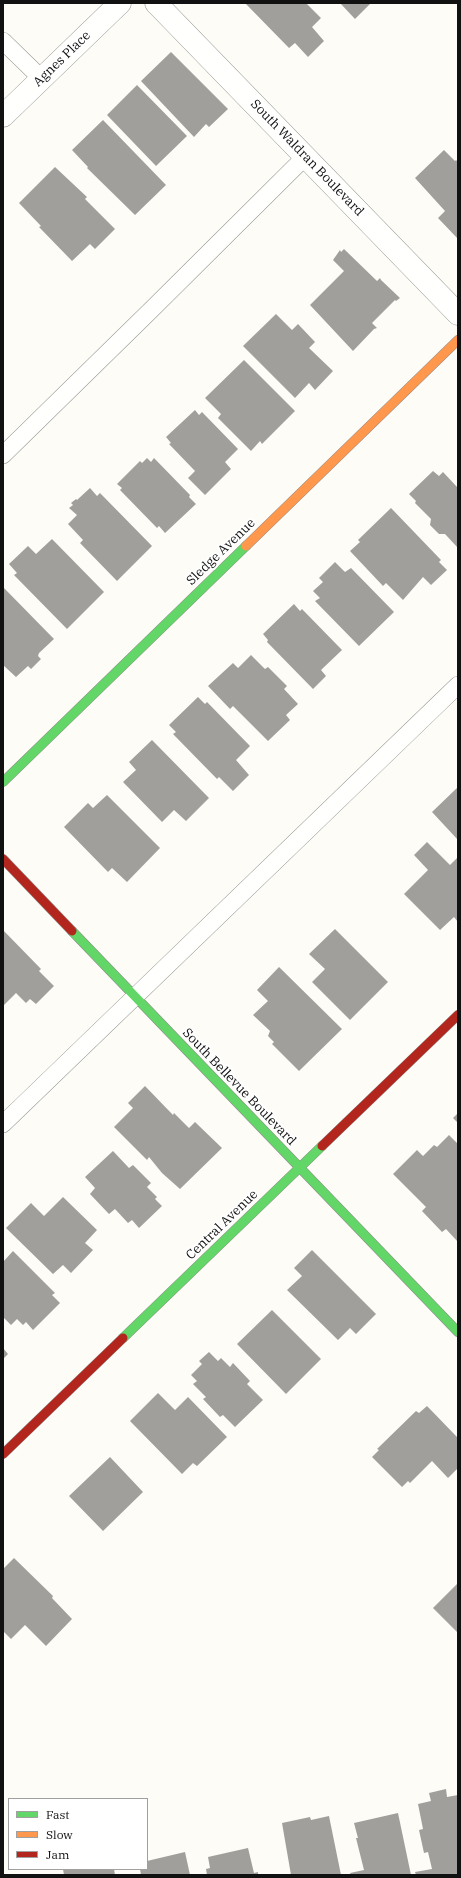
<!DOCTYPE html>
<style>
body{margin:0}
#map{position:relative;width:461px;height:1878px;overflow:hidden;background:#fdfcf7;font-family:"IBM Plex Serif",serif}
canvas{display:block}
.frame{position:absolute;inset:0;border:4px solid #111;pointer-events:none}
.legend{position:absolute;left:8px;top:1798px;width:140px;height:72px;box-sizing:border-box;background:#fff;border:1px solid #a0a0a0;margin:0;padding:5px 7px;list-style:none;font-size:12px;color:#111}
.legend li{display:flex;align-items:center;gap:8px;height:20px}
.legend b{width:20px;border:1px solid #a0a0a0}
</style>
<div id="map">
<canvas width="461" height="1878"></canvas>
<div class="frame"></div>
<ul class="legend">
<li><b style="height:5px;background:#63d668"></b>Fast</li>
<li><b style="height:5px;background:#ff974d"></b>Slow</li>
<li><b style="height:5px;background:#b3261e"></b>Jam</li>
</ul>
</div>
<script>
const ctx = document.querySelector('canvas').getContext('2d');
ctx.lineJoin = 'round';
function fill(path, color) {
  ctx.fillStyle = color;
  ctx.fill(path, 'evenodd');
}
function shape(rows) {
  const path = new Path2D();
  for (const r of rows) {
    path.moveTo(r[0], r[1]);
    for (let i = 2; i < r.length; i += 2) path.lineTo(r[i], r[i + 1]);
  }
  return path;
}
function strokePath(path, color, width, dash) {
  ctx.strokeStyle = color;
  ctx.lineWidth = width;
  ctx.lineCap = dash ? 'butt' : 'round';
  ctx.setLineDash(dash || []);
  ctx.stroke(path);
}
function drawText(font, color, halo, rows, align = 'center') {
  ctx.font = font + ' "IBM Plex Serif",serif';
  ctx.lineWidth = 4;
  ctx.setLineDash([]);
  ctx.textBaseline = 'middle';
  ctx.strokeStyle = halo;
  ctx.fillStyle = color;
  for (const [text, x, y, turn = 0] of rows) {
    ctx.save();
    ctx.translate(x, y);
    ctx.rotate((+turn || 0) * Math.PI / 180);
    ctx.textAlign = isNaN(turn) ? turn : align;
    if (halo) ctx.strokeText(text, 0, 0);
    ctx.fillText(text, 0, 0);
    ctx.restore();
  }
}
const building = shape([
 [245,3,306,3,321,18,312,27,324,41,308,57,295,43,289,48],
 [340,3,371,3,355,19],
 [171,52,228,109,209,127,206,124,194,137,141,81],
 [137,85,187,136,156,166,107,115],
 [103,120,166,185,135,215,87,168,88,167,72,150],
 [444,150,455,161,456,160,458,162,458,239,438,218,445,211,415,178],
 [55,167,87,197,85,199,115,229,95,249,90,244,72,261,39,227,41,226,19,203],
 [344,249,377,281,380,278,381,280,400,298,396,301,395,300,372,323,377,328,374,329,353,351,310,305,344,271,333,260,340,250,341,252],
 [276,314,292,330,298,324,315,342,309,348,333,371,315,390,309,383,295,398,243,346],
 [244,360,295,411,262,444,260,441,251,451,218,418,221,414,205,398],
 [195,410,199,415,202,412,238,449,225,462,231,469,205,495,188,478,195,471,169,444,171,443,166,437],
 [147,458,151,462,154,458,190,495,189,497,196,504,165,533,159,526,157,528,120,490,122,488,117,484,140,461,142,463],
 [433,471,439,476,443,472,458,488,458,548,445,534,439,534,430,525,431,519,415,503,416,501,409,494],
 [90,488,97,496,100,493,152,546,117,581,80,543,83,540,68,524,77,515,69,508,73,505,71,503,76,499,77,500],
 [391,508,441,560,439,562,447,570,431,585,423,577,403,600,386,583,383,586,350,551,360,542,358,540],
 [52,539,104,592,67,629,14,575,17,573,9,564,28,546,36,554],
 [335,562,345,572,351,568,394,612,359,646,315,601,320,598,313,591,323,582,319,578],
 [4,588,54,639,39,653,38,656,41,659,31,669,28,666,16,677,3,665],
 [294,604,300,611,302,609,342,650,321,670,326,676,313,689,267,642,268,640,263,634],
 [251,655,265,669,268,667,287,686,284,689,298,704,286,715,290,720,268,741,233,706,230,709,208,686,233,663,238,668],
 [198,697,205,704,207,702,250,746,236,760,249,775,233,791,219,777,217,779,173,734,176,732,169,725],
 [152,740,209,798,186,821,174,810,162,822,123,782,136,770,129,762],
 [458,787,458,840,432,812],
 [107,795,160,848,127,882,112,868,108,872,64,827,88,803,93,808],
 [427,842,450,865,457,858,458,860,458,922,454,917,440,930,404,894,428,870,414,855],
 [335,929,388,982,350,1020,312,982,325,969,309,954],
 [3,930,41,969,39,971,54,986,36,1004,30,999,26,1003,16,993,3,1006],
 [279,967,342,1029,299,1071,272,1044,274,1042,268,1036,270,1031,253,1015,268,1001,257,990],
 [145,1086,173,1115,174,1113,189,1128,195,1122,222,1148,180,1189,162,1173,149,1157,147,1160,114,1127,133,1108,128,1103],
 [458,1113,458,1123,453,1118],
 [449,1135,458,1144,458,1242,446,1229,442,1232,422,1211,426,1207,393,1174,417,1150,423,1156,434,1145,437,1147],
 [113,1151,129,1168,133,1165,151,1183,147,1187,157,1197,155,1199,162,1206,139,1228,132,1220,128,1223,115,1209,109,1214,90,1194,95,1188,85,1177],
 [63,1197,97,1230,85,1243,93,1250,71,1273,63,1265,53,1274,6,1228,31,1203,44,1216],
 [312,1250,376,1314,356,1334,350,1328,338,1340,287,1290,302,1276,294,1268],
 [13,1251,55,1293,52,1295,60,1303,33,1330,26,1322,23,1325,17,1319,11,1325,3,1317,3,1262],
 [272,1310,321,1359,286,1394,237,1344],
 [3,1348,8,1354,3,1359],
 [209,1352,218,1361,221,1358,230,1367,233,1363,250,1381,247,1384,263,1400,235,1427,223,1415,220,1417,203,1399,206,1397,193,1384,197,1381,191,1375,202,1364,199,1361],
 [158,1393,175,1410,188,1397,227,1437,197,1466,193,1463,182,1474,130,1421],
 [427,1406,458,1438,458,1468,448,1478,432,1461,410,1483,408,1481,402,1487,372,1457,379,1450,377,1449,416,1411,419,1413],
 [110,1457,143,1492,103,1531,69,1496],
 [14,1558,53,1596,52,1598,72,1619,46,1646,25,1625,11,1639,3,1631,3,1569],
 [458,1583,458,1633,433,1608],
 [446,1789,447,1797,458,1795,458,1875,416,1875,415,1872,432,1869,428,1852,424,1853,419,1830,423,1829,418,1804,431,1801,429,1793],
 [398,1813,411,1875,351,1875,350,1873,364,1870,356,1838,358,1838,354,1823],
 [329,1816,341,1875,291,1875,282,1823,310,1817,311,1820],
 [248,1848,254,1873,258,1872,258,1875,207,1875,206,1869,210,1868,208,1857],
 [185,1852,190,1875,141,1875,140,1869,147,1869,147,1861],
 [63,1869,114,1869,115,1875,64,1875]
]);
const lane = shape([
 [3,41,42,79],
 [3,455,152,309,305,157],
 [3,1124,458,685]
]);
const street = shape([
 [156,3,458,314],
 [3,116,120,3]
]);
const fast = shape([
 [3,782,246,546],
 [72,931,458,1332],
 [123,1338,322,1146]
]);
const slow = shape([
 [246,546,458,340]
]);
const jam = shape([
 [3,859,72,931],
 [322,1146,458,1015],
 [3,1454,123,1338]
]);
const streetNames = [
 ["Agnes Place",62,59,-44],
 ["South Waldran Boulevard",307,158,46],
 ["Sledge Avenue",221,552,-44],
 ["South Bellevue Boulevard",239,1087,46],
 ["Central Avenue",222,1225,-44]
];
fill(building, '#a19f9c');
strokePath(lane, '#979795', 18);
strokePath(street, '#979795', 23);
strokePath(fast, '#8e8d8b', 10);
strokePath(slow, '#8e8d8b', 10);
strokePath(jam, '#8e8d8b', 10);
strokePath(lane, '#fffffe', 17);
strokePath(street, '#fffffe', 22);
strokePath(fast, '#63d668', 9);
strokePath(slow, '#ff974d', 9);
strokePath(jam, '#b3261e', 9);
drawText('13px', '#111', '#fff', streetNames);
</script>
